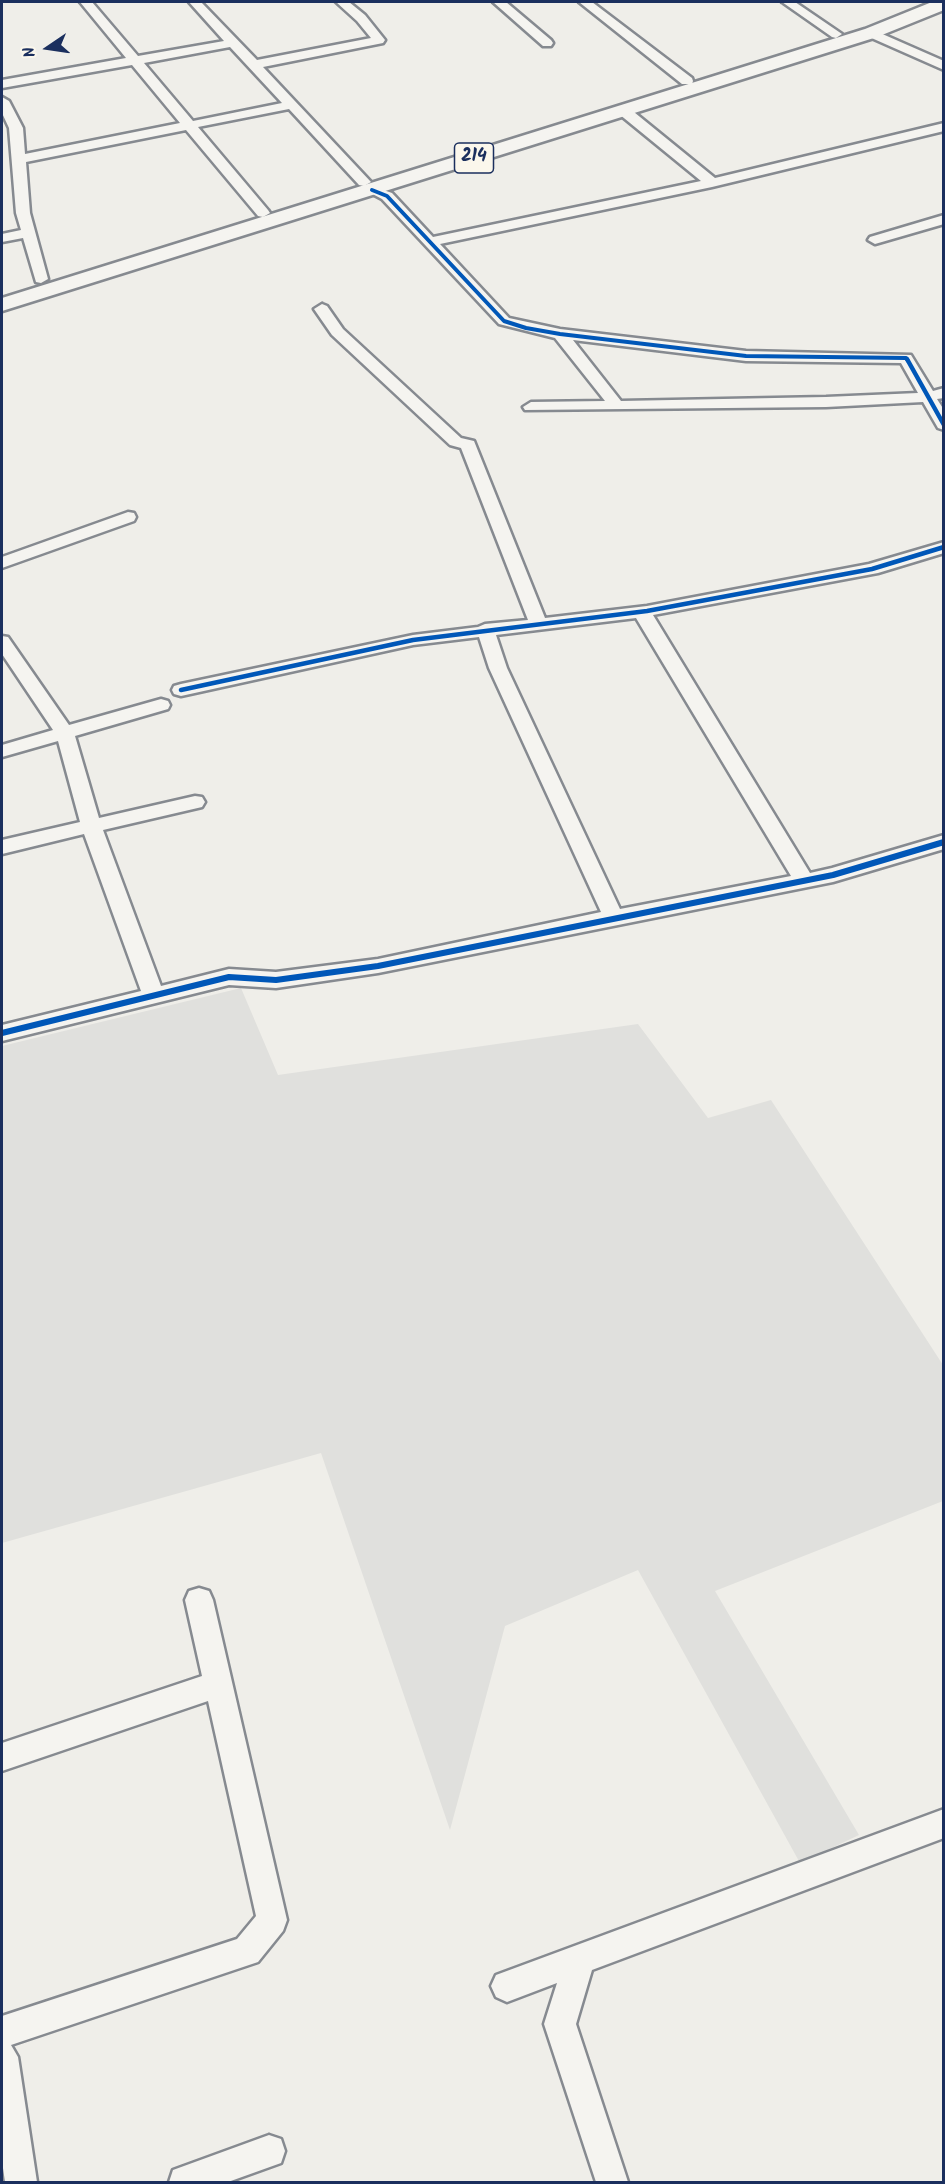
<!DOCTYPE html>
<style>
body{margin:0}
#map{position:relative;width:945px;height:2184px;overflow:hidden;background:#efeee9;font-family:Kalam,sans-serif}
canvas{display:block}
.frame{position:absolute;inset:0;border:3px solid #1b2f5e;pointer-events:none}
.north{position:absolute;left:18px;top:18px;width:60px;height:60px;-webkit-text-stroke:4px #fbf7ec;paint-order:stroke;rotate:257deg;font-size:16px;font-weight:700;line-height:24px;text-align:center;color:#1b2f5e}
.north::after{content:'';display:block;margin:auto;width:21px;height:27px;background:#1b2f5e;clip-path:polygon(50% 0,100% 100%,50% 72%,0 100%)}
</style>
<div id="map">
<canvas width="945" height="2184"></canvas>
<div class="frame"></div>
<div class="north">N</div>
</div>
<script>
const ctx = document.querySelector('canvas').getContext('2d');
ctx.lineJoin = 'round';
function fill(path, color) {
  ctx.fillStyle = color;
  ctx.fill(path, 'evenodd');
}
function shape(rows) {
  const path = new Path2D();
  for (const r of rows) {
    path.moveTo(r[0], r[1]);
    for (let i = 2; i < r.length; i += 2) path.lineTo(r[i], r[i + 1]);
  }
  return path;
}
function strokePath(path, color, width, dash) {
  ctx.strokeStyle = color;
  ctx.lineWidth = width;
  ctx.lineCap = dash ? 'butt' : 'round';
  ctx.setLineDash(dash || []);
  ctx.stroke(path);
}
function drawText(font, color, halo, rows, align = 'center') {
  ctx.font = font + ' Kalam,sans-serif';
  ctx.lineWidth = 5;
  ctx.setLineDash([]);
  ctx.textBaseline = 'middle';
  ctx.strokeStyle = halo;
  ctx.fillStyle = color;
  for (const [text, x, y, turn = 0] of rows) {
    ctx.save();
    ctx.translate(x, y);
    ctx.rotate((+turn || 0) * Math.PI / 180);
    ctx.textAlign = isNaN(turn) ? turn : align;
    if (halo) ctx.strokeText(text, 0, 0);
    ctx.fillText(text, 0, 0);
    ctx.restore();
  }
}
const built = shape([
 [241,988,278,1075,638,1024,708,1118,771,1100,943,1365,943,1501,715,1591,859,1835,800,1863,638,1570,505,1626,450,1830,321,1453,2,1543,2,1046]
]);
const minor = shape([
 [80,2,92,2,138,56,224,41,189,2,201,2,257,60,371,38,357,21,336,2,349,2,365,15,385,40,383,43,263,67,371,182,364,186,359,185,289,109,198,127,268,210,270,213,263,217,258,216,186,130,26,162,30,213,48,279,41,283,36,282,23,238,2,242,2,234,21,230,16,213,9,128,2,113,2,97,9,101,23,128,25,154,180,123,132,65,2,88,2,80,126,58,80,2],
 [230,47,282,103,193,121,144,63,230,47],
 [493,2,506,2,551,40,553,43,551,46,543,46,493,2],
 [579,2,592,2,692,78,693,81,692,84,682,84,579,2],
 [782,2,795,2,842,34,836,38,832,37,782,2],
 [871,29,944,61,944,70,867,36,865,33,867,30,871,29],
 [624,107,629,108,715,178,944,123,944,131,712,187,440,244,509,318,560,329,746,351,911,355,933,391,944,388,944,398,937,399,944,410,944,430,938,428,923,402,826,407,525,410,523,407,531,402,605,401,555,338,499,324,382,199,365,190,372,186,392,193,433,237,701,181,619,114,617,111,619,108,624,107],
 [573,340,746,361,901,363,918,393,826,397,621,401,573,340],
 [944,215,944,224,875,244,868,240,870,237,944,215],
 [322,304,327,306,343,329,461,438,474,441,545,618,647,606,869,564,944,542,944,553,878,573,653,615,810,873,832,868,944,835,944,849,833,882,378,973,276,988,229,985,2,1041,2,1025,141,991,84,834,2,854,2,840,80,822,58,741,2,757,2,745,53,730,2,654,2,636,8,637,69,725,161,699,168,701,170,705,168,709,75,736,99,818,195,796,202,797,205,802,202,807,103,830,161,986,229,969,276,972,378,959,601,912,489,668,479,637,413,645,181,696,174,694,172,690,174,686,181,684,413,635,478,627,485,624,528,620,461,448,450,445,332,335,314,309,322,304],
 [636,618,791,876,620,909,507,668,496,635,636,618],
 [128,512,134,513,136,517,134,521,2,568,2,557,128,512],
 [199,1588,209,1591,213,1600,287,1920,283,1931,258,1962,11,2045,18,2057,37,2182,5,2182,2,2161,2,2016,237,1939,256,1916,208,1701,2,1771,2,1743,202,1676,185,1600,189,1591,199,1588],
 [944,1809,944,1838,592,1970,576,2024,628,2182,596,2182,544,2024,557,1983,507,2002,496,1997,491,1986,496,1975,944,1809],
 [269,2135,281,2139,285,2151,281,2163,228,2182,169,2182,173,2170,269,2135]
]);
const highway = shape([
 [932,2,944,2,944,10,877,37,2,311,2,298,865,29,932,2]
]);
const cyclewayFar2 = shape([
 [372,190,387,196,504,321,526,328,560,334,746,356,906,358,908,361]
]);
const cyclewayFar1 = shape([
 [907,359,944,425],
 [181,690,413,640,647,611,872,569,944,547]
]);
const cycleway = shape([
 [2,1033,229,977,276,980,378,966,833,875,944,842]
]);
const shields = [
 [474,158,39]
];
const shieldNames = [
 ["214",474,158]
];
fill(built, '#e0e0dd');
strokePath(minor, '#868a90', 5);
strokePath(highway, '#868a90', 5);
fill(minor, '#f5f4f0');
fill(highway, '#f5f4f0');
strokePath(cyclewayFar2, '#0057b8', 4);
strokePath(cyclewayFar1, '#0057b8', 4.5);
strokePath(cycleway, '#0057b8', 6);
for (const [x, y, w] of shields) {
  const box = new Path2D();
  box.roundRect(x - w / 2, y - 15, w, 30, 4.5);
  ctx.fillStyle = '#fbf7ec';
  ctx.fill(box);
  strokePath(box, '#1b2f5e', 1.5);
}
drawText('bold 18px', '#1b2f5e', null, shieldNames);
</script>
